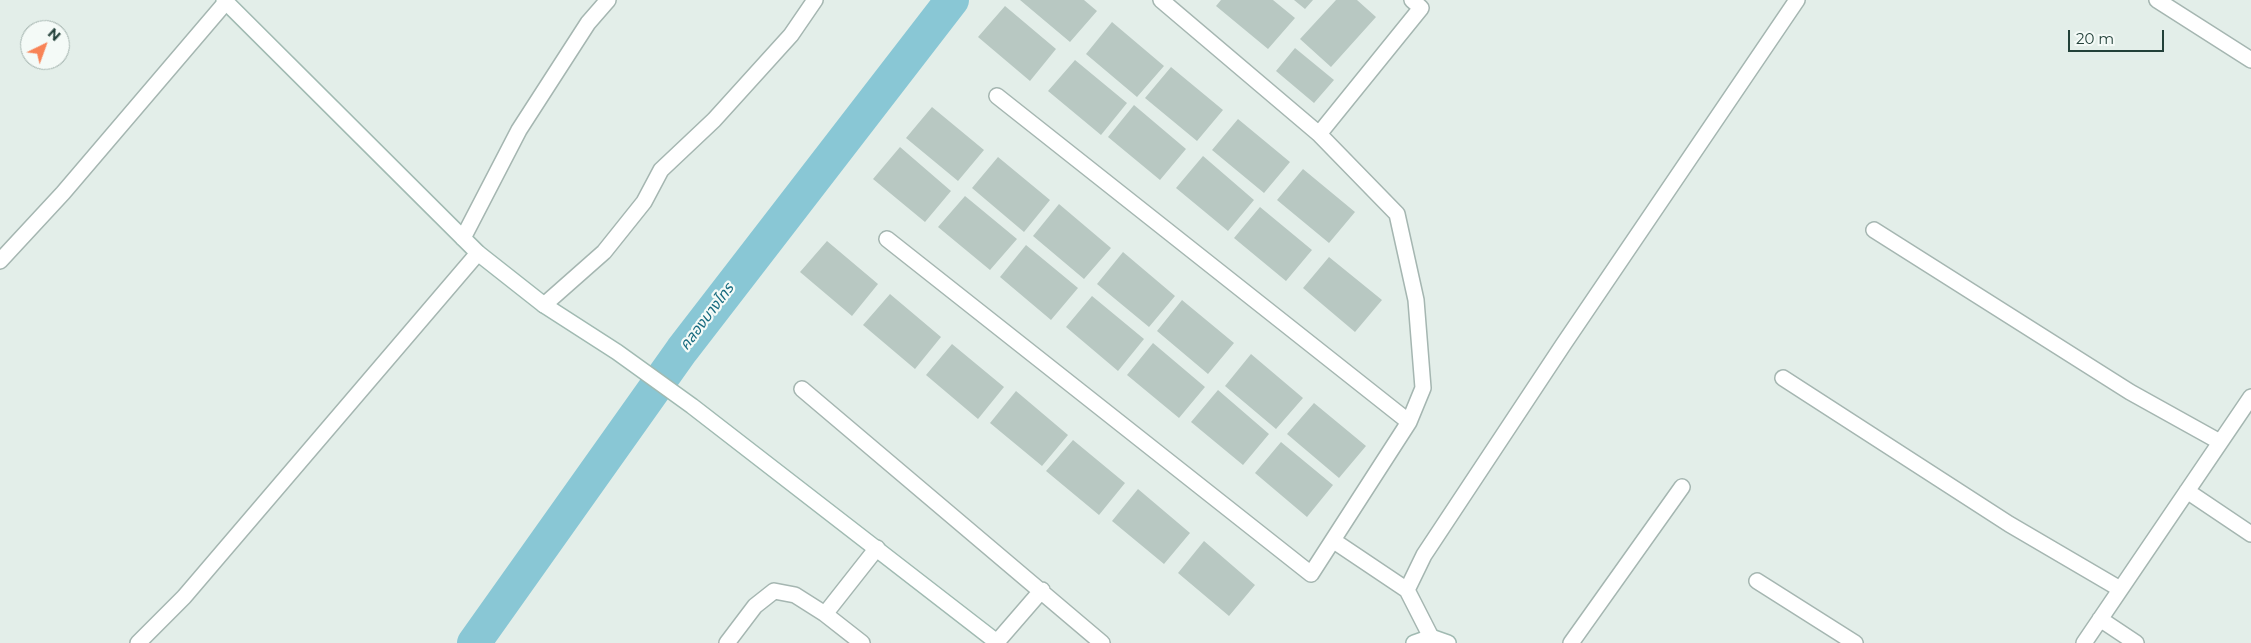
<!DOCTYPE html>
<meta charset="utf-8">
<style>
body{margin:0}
#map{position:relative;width:2251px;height:643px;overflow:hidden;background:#e3eee9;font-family:Montserrat,sans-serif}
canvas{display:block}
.north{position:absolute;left:20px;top:20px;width:50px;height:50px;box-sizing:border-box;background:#f4faf7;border:1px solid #a0b0ab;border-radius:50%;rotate:42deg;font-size:14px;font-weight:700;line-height:20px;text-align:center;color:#224039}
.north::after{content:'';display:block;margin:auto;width:18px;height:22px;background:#f88356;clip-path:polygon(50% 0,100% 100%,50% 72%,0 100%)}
.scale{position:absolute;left:2068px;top:30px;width:96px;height:22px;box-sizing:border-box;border:2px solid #224039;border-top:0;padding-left:6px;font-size:15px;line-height:18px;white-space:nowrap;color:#224039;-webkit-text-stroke:4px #f4faf7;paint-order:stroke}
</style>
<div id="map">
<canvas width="2251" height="643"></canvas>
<div class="north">N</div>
<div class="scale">20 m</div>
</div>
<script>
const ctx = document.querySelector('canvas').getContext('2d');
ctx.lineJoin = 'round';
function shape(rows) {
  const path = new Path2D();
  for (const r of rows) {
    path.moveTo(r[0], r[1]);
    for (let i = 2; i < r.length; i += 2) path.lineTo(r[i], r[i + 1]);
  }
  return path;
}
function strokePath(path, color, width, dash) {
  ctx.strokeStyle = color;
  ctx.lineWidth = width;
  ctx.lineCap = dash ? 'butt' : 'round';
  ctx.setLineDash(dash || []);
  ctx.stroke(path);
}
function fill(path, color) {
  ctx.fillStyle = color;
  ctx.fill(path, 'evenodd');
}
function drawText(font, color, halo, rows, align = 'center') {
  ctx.font = font + ' Montserrat,"Noto Sans Thai",sans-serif';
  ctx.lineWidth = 4.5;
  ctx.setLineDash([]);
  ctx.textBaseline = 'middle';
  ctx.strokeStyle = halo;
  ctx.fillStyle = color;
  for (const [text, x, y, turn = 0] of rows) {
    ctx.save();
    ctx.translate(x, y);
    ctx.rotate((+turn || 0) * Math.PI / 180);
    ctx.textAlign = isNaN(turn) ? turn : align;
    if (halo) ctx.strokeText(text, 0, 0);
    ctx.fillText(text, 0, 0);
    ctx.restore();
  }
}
const canal = shape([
 [474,643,682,350,952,0]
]);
const building = shape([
 [1020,0,1084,0,1097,11,1070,42],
 [1221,0,1273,0,1295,18,1268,49,1216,6],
 [1294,0,1313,0,1305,9],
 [1336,0,1357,0,1376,17,1331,67,1300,39],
 [1005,6,1056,49,1030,81,978,37],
 [1112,22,1164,66,1137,97,1086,54],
 [1295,48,1334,80,1314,103,1276,71],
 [1075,60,1127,103,1101,135,1048,91],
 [1171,67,1223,110,1197,141,1145,98],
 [1134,105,1186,149,1160,180,1108,137],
 [932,107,984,150,958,181,906,138],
 [1238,119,1290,162,1264,193,1212,150],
 [900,147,951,191,925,222,873,179],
 [1203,156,1254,200,1228,231,1176,188],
 [998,157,1050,200,1024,232,972,188],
 [1303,169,1355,212,1329,243,1277,200],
 [965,196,1017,239,990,270,938,227],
 [1059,204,1111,248,1084,279,1033,236],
 [1260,207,1312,250,1286,281,1234,238],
 [827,241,878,284,852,316,800,272],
 [1026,245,1078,288,1051,320,1000,277],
 [1123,252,1175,296,1149,327,1097,284],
 [1329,257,1382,300,1355,332,1303,288],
 [890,294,941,337,915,369,863,325],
 [1092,296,1144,339,1118,371,1066,327],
 [1182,300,1234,343,1208,374,1157,331],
 [1153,343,1205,387,1179,418,1127,375],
 [952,344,1004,387,978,419,926,375],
 [1251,354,1303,398,1276,429,1225,386],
 [1218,390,1269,434,1243,465,1191,422],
 [1016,391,1068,435,1042,466,990,423],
 [1314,403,1366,446,1339,478,1287,434],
 [1073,440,1125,483,1099,515,1046,471],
 [1281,442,1333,485,1307,517,1255,473],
 [1138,489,1190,533,1164,564,1112,521],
 [1204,541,1255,585,1229,616,1178,573]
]);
const lane = shape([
 [544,305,604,252,644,202,661,170,714,120,791,35,815,0],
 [802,389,1102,643],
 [825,614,862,643],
 [997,642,1042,590],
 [727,643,755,606,774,591,795,595,825,614,877,548],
 [1571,643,1682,487]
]);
const street = shape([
 [2157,0,2251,60],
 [997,96,1409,422],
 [1319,134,1421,8,1412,0],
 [1874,230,2130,392,2220,442],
 [463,238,519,130,588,23,608,0],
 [887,239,1311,574,1409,422,1423,388,1416,300,1397,214,1319,134,1161,0],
 [0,261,63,193,226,2],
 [1783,378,2009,524,2120,589],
 [2187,491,2251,534],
 [1334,541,1407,590],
 [1757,581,1855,643],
 [2100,619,2136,643],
 [1431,637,1407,590,1424,555,1563,345,1797,0],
 [138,643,184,597,478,253],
 [2084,643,2251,397]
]);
const secondary = shape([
 [224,0,478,253,544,305,617,352,692,406,998,643],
 [1414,643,1431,637,1448,643]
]);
const waterNames = [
 ["คลองบางไทร",707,317,-53]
];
strokePath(canal, '#89c7d5', 34);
fill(building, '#b8c8c2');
strokePath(lane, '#a5b6b1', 18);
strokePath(street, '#a5b6b1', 18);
strokePath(secondary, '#a1bab2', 18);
strokePath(lane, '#fff', 15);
strokePath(street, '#fff', 15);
strokePath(secondary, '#fff', 15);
drawText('italic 15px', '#186b7f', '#f4faf7', waterNames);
</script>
